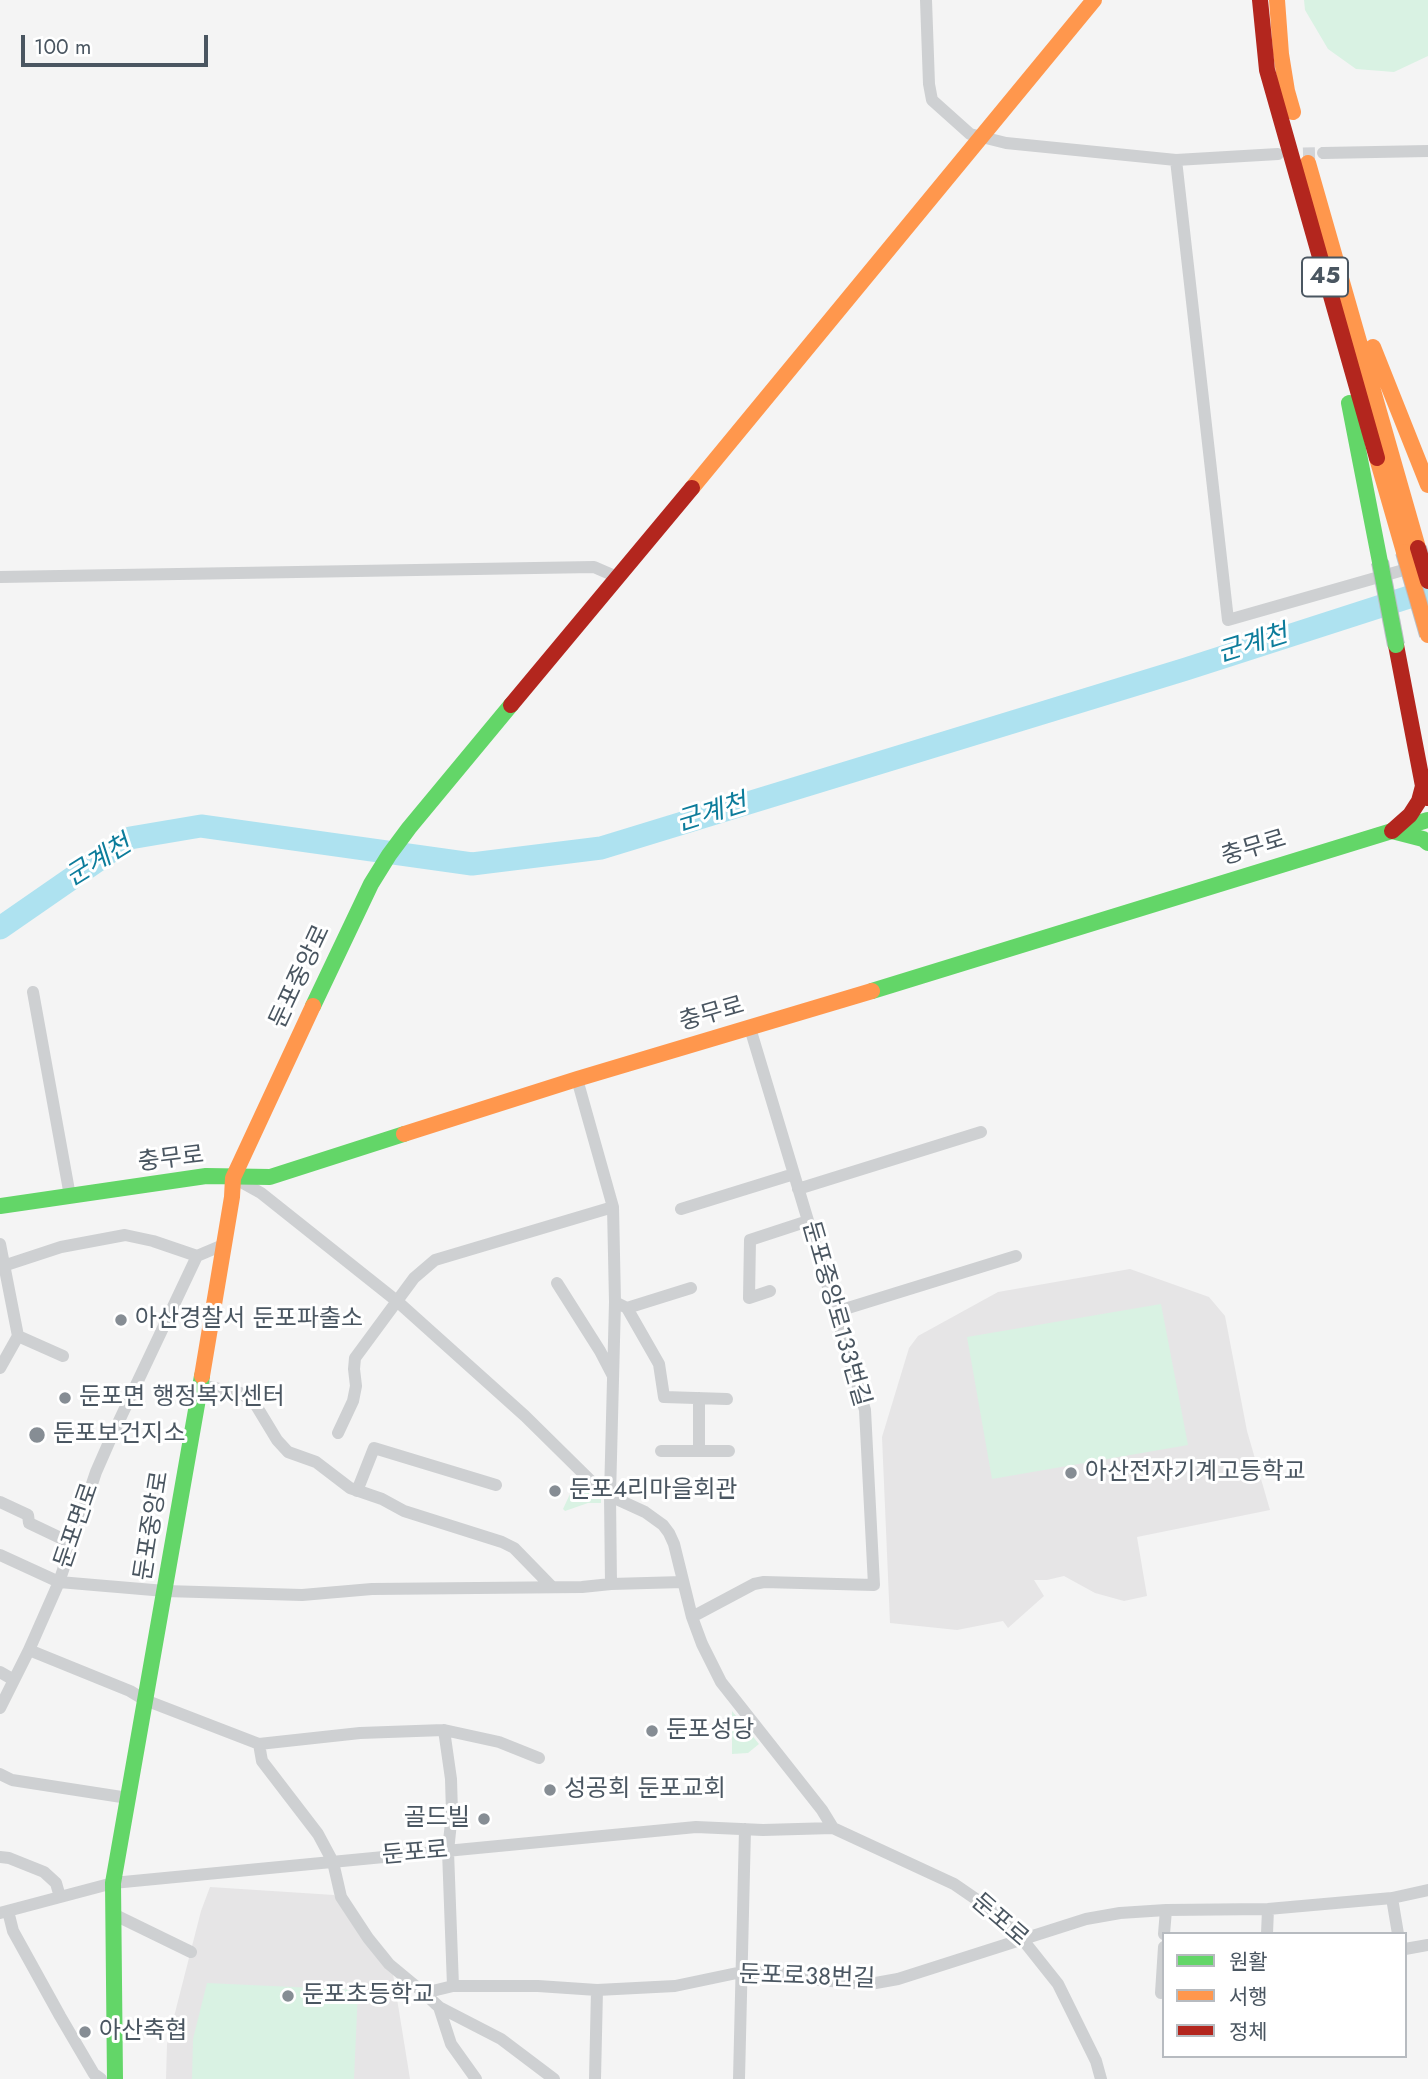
<!DOCTYPE html>
<meta charset="utf-8">
<style>
body{margin:0}
#map{position:relative;width:1428px;height:2079px;overflow:hidden;background:#f4f4f4;font-family:Jost,"Noto Sans KR",sans-serif}
canvas{display:block}
.legend{position:absolute;left:1162px;top:1932px;width:245px;height:126px;box-sizing:border-box;background:#fff;border:2px solid #b7bbc0;margin:0;padding:9px 12px;list-style:none;font-size:21px;color:#4a5661}
.legend li{display:flex;align-items:center;gap:14px;height:35px}
.legend b{width:35px;border:2px solid #b7bbc0}
.scale{position:absolute;left:21px;top:35px;width:187px;height:32px;box-sizing:border-box;border:4px solid #4a5661;border-top:0;padding-left:9px;font-size:21px;line-height:24px;white-space:nowrap;color:#4a5661;-webkit-text-stroke:5px #fff;paint-order:stroke}
</style>
<div id="map">
<canvas width="1428" height="2079"></canvas>
<ul class="legend">
<li><b style="height:9px;background:#63d668"></b>원활</li>
<li><b style="height:9px;background:#ff974d"></b>서행</li>
<li><b style="height:9px;background:#b3261e"></b>정체</li>
</ul>
<div class="scale">100 m</div>
</div>
<script>
const ctx = document.querySelector('canvas').getContext('2d');
ctx.lineJoin = 'round';
function fill(path, color) {
  ctx.fillStyle = color;
  ctx.fill(path, 'evenodd');
}
function shape(rows) {
  const path = new Path2D();
  for (const r of rows) {
    path.moveTo(r[0], r[1]);
    for (let i = 2; i < r.length; i += 2) path.lineTo(r[i], r[i + 1]);
  }
  return path;
}
function strokePath(path, color, width, dash) {
  ctx.strokeStyle = color;
  ctx.lineWidth = width;
  ctx.lineCap = dash ? 'butt' : 'round';
  ctx.setLineDash(dash || []);
  ctx.stroke(path);
}
function drawText(font, color, halo, rows, align = 'center') {
  ctx.font = font + ' Jost,"Noto Sans KR",sans-serif';
  ctx.lineWidth = 6;
  ctx.setLineDash([]);
  ctx.textBaseline = 'middle';
  ctx.strokeStyle = halo;
  ctx.fillStyle = color;
  for (const [text, x, y, turn = 0] of rows) {
    ctx.save();
    ctx.translate(x, y);
    ctx.rotate((+turn || 0) * Math.PI / 180);
    ctx.textAlign = isNaN(turn) ? turn : align;
    if (halo) ctx.strokeText(text, 0, 0);
    ctx.fillText(text, 0, 0);
    ctx.restore();
  }
}
const education = shape([
 [1130,1269,1209,1297,1225,1316,1247,1431,1270,1510,1137,1537,1147,1596,1124,1601,1095,1593,1064,1576,1047,1580,1034,1580,1044,1596,1008,1628,1003,1621,957,1630,890,1623,882,1437,909,1348,918,1336,998,1292],
 [210,1887,334,1895,393,1974,410,2079,166,2079,167,2044,201,1911]
]);
const green = shape([
 [1304,0,1428,0,1428,56,1394,72,1356,69,1328,49,1305,10],
 [1161,1304,1188,1445,992,1479,967,1337],
 [577,1479,601,1497,601,1503,588,1503,565,1511,563,1509],
 [732,1711,759,1744,748,1753,732,1754],
 [207,1983,358,1990,354,2079,192,2079,193,2039]
]);
const river = shape([
 [0,928,130,838,201,826,472,864,601,848,1186,669,1428,591]
]);
const streetTunnel = shape([
 [1285,154,1323,153]
]);
const street = shape([
 [926,0,929,84,932,100,970,134,1006,143,1176,160,1278,154],
 [1323,153,1428,151],
 [1176,160,1228,620,1414,567],
 [0,577,594,567,617,577],
 [33,992,70,1196],
 [577,1079,613,1207,615,1302,610,1496,611,1584,683,1582],
 [234,1178,261,1193,398,1302,525,1416,596,1486,610,1496,645,1512,663,1525,669,1533,674,1544,692,1617,702,1644,721,1682,822,1810,833,1828,954,1884,986,1906,1010,1927,1023,1940,1058,1984,1096,2061,1101,2079],
 [798,1189,981,1132],
 [681,1209,794,1174],
 [0,1244,18,1336],
 [0,1267,61,1247,125,1235,153,1241,197,1256],
 [557,1283,600,1351,613,1376],
 [770,1291,749,1298,750,1240,808,1221],
 [615,1302,627,1308,659,1364,664,1397,727,1399],
 [627,1308,691,1288],
 [835,1312,1016,1256],
 [0,1368,18,1336,63,1356],
 [199,1385,240,1393,254,1402,277,1440,288,1452,316,1462,350,1488,382,1499,404,1511,502,1542,514,1548,552,1587],
 [699,1398,699,1451],
 [338,1433,353,1401,356,1386,354,1369,355,1358,414,1278,435,1260,613,1207],
 [661,1451,729,1451],
 [357,1491,374,1448,496,1485],
 [0,1502,28,1515,29,1523,71,1543],
 [0,1555,59,1582,165,1591,302,1595,372,1589,582,1587,611,1584],
 [692,1617,754,1584,764,1582,874,1585,865,1410,750,1028],
 [29,1650,130,1691,145,1700,259,1744,360,1733,444,1730,499,1742,539,1758],
 [0,1672,14,1680],
 [0,1708,29,1650,59,1582,96,1472,110,1440,197,1256,223,1245],
 [444,1730,451,1779,452,1813,448,1851,453,1986],
 [259,1744,262,1761,318,1834,333,1862,341,1897,368,1938,389,1964,424,1993,453,1986,538,1986,597,1990,675,1986,737,1973,774,1972,818,1980,870,1984,898,1979,1086,1919,1120,1913,1166,1910,1268,1909,1392,1898,1428,1890],
 [0,1774,12,1780,128,1798],
 [0,1857,9,1858,44,1872,56,1883,60,1897],
 [1392,1898,1398,1934],
 [8,1911,13,1931,60,2016,94,2074,101,2079],
 [0,1913,113,1883,696,1827,763,1830,833,1828],
 [113,1914,191,1952],
 [1164,1934,1166,1910],
 [1267,1934,1268,1909],
 [1405,1949,1428,1945],
 [424,1993,439,2007,451,2044,476,2079],
 [1161,1993,1164,1947],
 [439,2007,501,2039,554,2079],
 [595,2079,597,1990],
 [739,2079,745,1829]
]);
const fast = shape([
 [1349,403,1380,562],
 [1392,831,1423,839,1428,843],
 [872,991,1428,820],
 [313,1006,371,884,389,855,409,828,511,705],
 [0,1206,206,1176,270,1177,404,1134],
 [115,2079,113,1883,202,1376]
]);
const slow = shape([
 [1277,0,1281,54,1287,91,1293,112],
 [1308,163,1418,548],
 [1373,347,1428,485],
 [1377,458,1404,552],
 [692,488,1094,0],
 [404,1134,577,1079,872,991],
 [202,1376,232,1197,233,1178,313,1006]
]);
const jam = shape([
 [1260,0,1267,70,1377,458],
 [1396,645,1423,786,1428,798],
 [511,705,692,488],
 [1392,831,1410,815,1419,801,1423,786]
]);
const fastBridge = shape([
 [1380,562,1396,645]
]);
const slowBridge = shape([
 [1404,552,1428,635]
]);
const jamBridge = shape([
 [1418,548,1428,581]
]);
const markers = [
 [121,1320,7,"#868d94"],
 [65,1398,7,"#868d94"],
 [37,1435,9,"#868d94"],
 [1071,1473,7,"#868d94"],
 [555,1491,7,"#868d94"],
 [652,1731,7,"#868d94"],
 [550,1790,7,"#868d94"],
 [484,1819,7,"#868d94"],
 [288,1996,7,"#868d94"],
 [85,2032,7,"#868d94"]
];
const shields = [
 [1325,277,46]
];
const shieldNames = [
 ["45",1325,277]
];
const streetNames = [
 ["충무로",1254,849,-17],
 ["둔포중앙로",301,977,-65],
 ["충무로",712,1015,-16],
 ["충무로",171,1160,-7],
 ["둔포중앙로133번길",835,1314,74],
 ["둔포면로",78,1526,-71],
 ["둔포중앙로",153,1526,-81],
 ["둔포로",415,1854,-5],
 ["둔포로",999,1921,41],
 ["둔포로38번길",807,1978,2]
];
const poiNames = [
 ["아산경찰서 둔포파출소",135,1320],
 ["둔포면 행정복지센터",79,1398],
 ["둔포보건지소",53,1435],
 ["아산전자기계고등학교",1085,1473],
 ["둔포4리마을회관",569,1491],
 ["둔포성당",666,1731],
 ["성공회 둔포교회",564,1790],
 ["골드빌",470,1819,"right"],
 ["둔포초등학교",302,1996],
 ["아산축협",99,2032]
];
const waterNames = [
 ["군계천",1253,645,-17],
 ["군계천",712,814,-17],
 ["군계천",99,862,-32]
];
fill(education, '#e6e5e6');
fill(green, '#d9f2e3');
strokePath(river, '#aee2f0', 23);
strokePath(streetTunnel, '#d2d4d7', 12, [12, 6]);
strokePath(street, '#ced0d2', 12);
strokePath(fast, '#63d668', 16);
strokePath(slow, '#ff974d', 16);
strokePath(jam, '#b3261e', 16);
strokePath(fastBridge, '#b9bec3', 18, []);
strokePath(slowBridge, '#b9bec3', 18, []);
strokePath(jamBridge, '#b9bec3', 18, []);
strokePath(fastBridge, '#63d668', 16);
strokePath(slowBridge, '#ff974d', 16);
strokePath(jamBridge, '#b3261e', 16);
for (const [x, y, r, color] of markers) {
  const dot = new Path2D();
  dot.arc(x, y, r, 0, 2 * Math.PI);
  ctx.fillStyle = color;
  ctx.fill(dot);
  strokePath(dot, '#fff', 2.5);
}
for (const [x, y, w] of shields) {
  const box = new Path2D();
  box.roundRect(x - w / 2, y - 19.5, w, 39, 5);
  ctx.fillStyle = '#fff';
  ctx.fill(box);
  strokePath(box, '#4a5661', 2);
}
drawText('bold 23px', '#4a5661', null, shieldNames);
drawText('24px', '#4a5661', '#fff', streetNames);
drawText('24px', '#4a5661', '#fff', poiNames, 'left');
drawText('italic 26px', '#0c7c9b', '#fff', waterNames);
</script>
